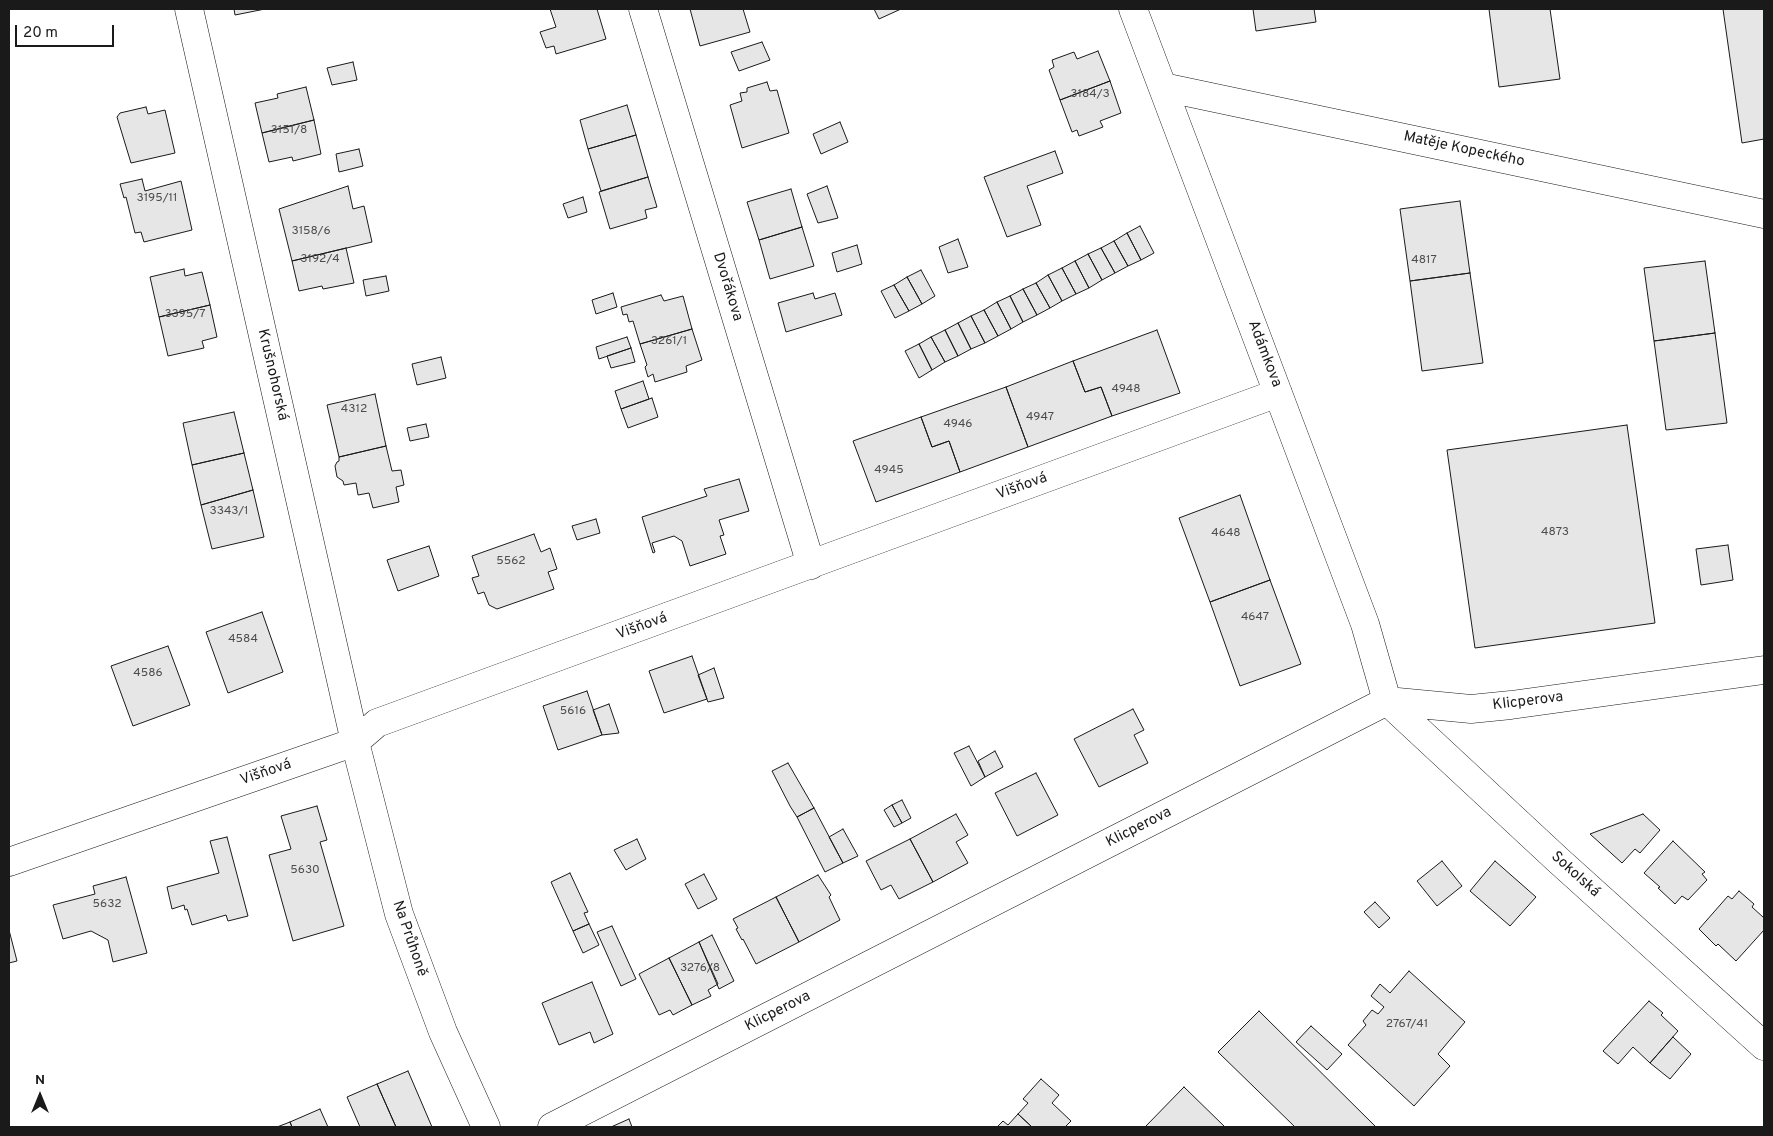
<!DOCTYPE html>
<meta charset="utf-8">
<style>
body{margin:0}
#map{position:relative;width:1773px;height:1136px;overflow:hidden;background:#fff;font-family:Overpass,sans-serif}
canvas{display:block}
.frame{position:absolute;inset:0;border:10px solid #1a1a1a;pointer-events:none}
.north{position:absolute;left:15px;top:1071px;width:50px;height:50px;-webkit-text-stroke:4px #fff;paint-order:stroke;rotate:0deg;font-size:14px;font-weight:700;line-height:20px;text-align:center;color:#1a1a1a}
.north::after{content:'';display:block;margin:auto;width:18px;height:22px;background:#1a1a1a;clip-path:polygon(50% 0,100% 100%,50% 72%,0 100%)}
.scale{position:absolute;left:15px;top:25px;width:99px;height:22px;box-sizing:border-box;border:2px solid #1a1a1a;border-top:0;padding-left:6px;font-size:15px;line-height:18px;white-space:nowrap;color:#1a1a1a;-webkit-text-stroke:4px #fff;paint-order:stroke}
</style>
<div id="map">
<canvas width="1773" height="1136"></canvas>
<div class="frame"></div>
<div class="north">N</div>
<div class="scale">20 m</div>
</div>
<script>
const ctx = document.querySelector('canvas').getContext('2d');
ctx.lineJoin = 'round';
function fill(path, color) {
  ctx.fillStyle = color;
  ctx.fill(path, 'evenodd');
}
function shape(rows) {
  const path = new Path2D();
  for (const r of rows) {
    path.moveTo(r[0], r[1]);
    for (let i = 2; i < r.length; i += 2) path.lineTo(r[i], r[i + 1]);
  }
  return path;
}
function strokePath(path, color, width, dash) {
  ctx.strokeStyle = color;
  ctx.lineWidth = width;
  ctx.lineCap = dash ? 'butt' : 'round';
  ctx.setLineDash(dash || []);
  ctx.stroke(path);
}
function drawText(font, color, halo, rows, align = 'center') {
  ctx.font = font + ' Overpass,sans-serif';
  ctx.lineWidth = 4;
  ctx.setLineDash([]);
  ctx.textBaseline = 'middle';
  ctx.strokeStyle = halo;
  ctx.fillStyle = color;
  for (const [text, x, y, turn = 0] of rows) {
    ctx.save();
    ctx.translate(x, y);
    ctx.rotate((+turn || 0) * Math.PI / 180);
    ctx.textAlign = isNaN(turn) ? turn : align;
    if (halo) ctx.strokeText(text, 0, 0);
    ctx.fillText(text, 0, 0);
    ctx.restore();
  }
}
const building = shape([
 [232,9,265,9,235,15,234,9,232,9],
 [550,9,597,9,606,39,556,54,554,46,546,48,540,32,556,27,550,9],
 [690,9,743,9,750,32,700,46,690,9],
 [874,9,901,9,879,19,874,9],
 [1253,9,1314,9,1316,22,1256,31,1253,9],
 [1489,9,1550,9,1560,79,1499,87,1489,9],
 [1723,9,1764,9,1764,139,1742,143,1723,9],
 [762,42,770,60,739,71,731,52,762,42],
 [1098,51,1110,81,1060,100,1049,70,1054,67,1052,60,1074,52,1077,59,1098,51],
 [353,62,357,80,332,85,327,68,353,62],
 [1110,81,1121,113,1100,121,1103,127,1079,136,1077,130,1072,132,1060,100,1110,81],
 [767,82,770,91,777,90,789,133,742,148,730,105,742,101,740,93,747,92,747,88,767,82],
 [306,87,314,120,262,133,255,103,278,98,277,94,306,87],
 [627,105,636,135,588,149,580,120,627,105],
 [146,107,148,114,165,110,175,153,131,163,117,117,120,113,146,107],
 [314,120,321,154,293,161,292,157,269,162,262,133,314,120],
 [840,122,848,142,821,154,813,134,840,122],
 [636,135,648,177,601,191,588,149,636,135],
 [359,149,363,166,339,172,336,154,359,149],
 [1055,151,1063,173,1027,186,1041,225,1007,237,984,177,1055,151],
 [648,177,657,207,645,210,647,218,610,229,599,192,648,177],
 [142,179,145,191,181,181,192,230,144,242,141,232,135,233,126,197,124,198,120,184,142,179],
 [348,186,353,209,364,206,372,242,292,261,279,209,348,186],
 [827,186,838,218,818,223,807,194,827,186],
 [791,189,802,227,759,240,747,202,791,189],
 [583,197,587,212,568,218,563,204,583,197],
 [1460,201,1470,273,1410,281,1400,209,1460,201],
 [1140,226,1154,253,1141,260,1127,233,1140,226],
 [802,227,814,266,770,279,759,240,802,227],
 [1127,233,1141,260,1128,266,1114,241,1127,233],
 [958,239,968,267,948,273,939,247,958,239],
 [1114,241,1128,266,1115,273,1101,248,1114,241],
 [857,245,862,264,837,272,832,253,857,245],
 [346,248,354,283,323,289,322,286,299,291,292,261,346,248],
 [1101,248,1115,273,1102,280,1088,254,1101,248],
 [1088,254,1102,280,1089,288,1075,261,1088,254],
 [1075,261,1089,288,1076,294,1062,268,1075,261],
 [1705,261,1715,333,1654,341,1644,268,1705,261],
 [1062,268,1076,294,1062,301,1048,275,1062,268],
 [184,269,185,276,202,272,210,305,159,317,150,277,184,269],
 [921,270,935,296,922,304,907,277,921,270],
 [1470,273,1483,363,1422,371,1410,281,1470,273],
 [1048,275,1062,301,1050,308,1036,283,1048,275],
 [386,276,389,291,366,296,363,280,386,276],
 [907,277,922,304,909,311,894,285,907,277],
 [1036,283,1050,308,1037,315,1023,289,1036,283],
 [894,285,909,311,895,318,881,291,894,285],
 [1023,289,1037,315,1023,322,1010,296,1023,289],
 [613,293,617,307,596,314,592,300,613,293],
 [813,293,815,299,835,293,842,315,786,332,778,303,813,293],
 [661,295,664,301,683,296,692,329,640,344,633,321,629,322,627,314,623,315,621,307,661,295],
 [1010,296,1023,322,1011,329,997,302,1010,296],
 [997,302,1011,329,998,336,984,310,997,302],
 [210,305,217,337,202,341,204,348,168,356,159,317,210,305],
 [984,310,998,336,985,343,971,316,984,310],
 [971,316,985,343,971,349,958,323,971,316],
 [958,323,971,349,958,356,945,330,958,323],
 [692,329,702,360,686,366,687,372,655,382,653,374,648,377,645,367,647,365,640,344,692,329],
 [945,330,958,356,945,362,931,337,945,330],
 [1157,330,1180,393,1112,416,1101,387,1085,392,1073,361,1157,330],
 [1715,333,1727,423,1666,430,1654,341,1715,333],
 [627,337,631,348,599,359,596,347,627,337],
 [931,337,945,362,932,370,919,344,931,337],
 [919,344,932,370,919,378,905,351,919,344],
 [631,348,635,362,611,368,607,356,631,348],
 [441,357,446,378,417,385,412,364,441,357],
 [1073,361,1085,392,1101,387,1112,416,1028,447,1006,387,1073,361],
 [643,381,649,399,621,409,615,391,643,381],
 [1006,387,1028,447,960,472,949,441,932,447,921,417,1006,387],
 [375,394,386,446,339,457,327,405,375,394],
 [652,398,658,417,628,428,621,409,652,398],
 [234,412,244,453,192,465,183,423,234,412],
 [921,417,932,447,949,441,960,472,876,502,853,441,921,417],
 [426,424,429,437,410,441,407,428,426,424],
 [1627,425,1655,623,1475,648,1447,450,1627,425],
 [386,446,392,471,401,470,404,485,396,487,399,502,373,508,369,493,358,495,356,483,344,485,343,481,337,477,335,466,337,462,339,461,339,457,386,446],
 [244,453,253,490,201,505,192,465,244,453],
 [739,479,749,511,719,520,724,535,720,536,726,554,690,566,682,541,674,536,652,543,655,552,653,553,642,517,707,496,704,489,739,479],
 [253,490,264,537,212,549,201,505,253,490],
 [1240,495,1270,580,1210,602,1179,518,1240,495],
 [596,519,600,533,577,540,572,526,596,519],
 [534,534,541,552,550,548,557,569,548,572,554,589,497,609,489,605,484,592,478,594,472,578,479,576,472,556,534,534],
 [1728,545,1733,580,1701,585,1696,549,1728,545],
 [429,546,439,576,398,591,387,560,429,546],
 [1270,580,1301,664,1240,686,1210,602,1270,580],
 [262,612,283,672,228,693,206,632,262,612],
 [168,646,190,705,133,726,111,666,168,646],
 [692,656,707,699,664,713,649,671,692,656],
 [714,668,724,698,708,702,698,675,714,668],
 [587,691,602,735,558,750,543,706,587,691],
 [609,704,619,733,602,735,593,710,609,704],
 [1133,709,1144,730,1134,735,1148,763,1099,787,1074,739,1133,709],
 [969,746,985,777,971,786,954,753,969,746],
 [995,751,1003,767,985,777,978,761,995,751],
 [788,763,814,808,797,817,790,806,772,771,788,763],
 [1036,773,1058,815,1017,836,995,793,1036,773],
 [902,800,911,818,902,823,892,805,902,800],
 [892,805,902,823,894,827,884,810,892,805],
 [317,806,327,840,320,842,344,926,293,941,269,855,291,849,281,816,317,806],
 [814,808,843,863,825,872,797,817,814,808],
 [956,814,968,835,956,842,968,863,933,882,910,839,956,814],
 [1643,814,1660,830,1640,853,1635,849,1622,863,1590,834,1643,814],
 [843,829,858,856,843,863,829,837,843,829],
 [227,837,248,916,228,921,226,915,192,925,187,909,185,910,184,905,172,909,167,887,219,873,210,841,227,837],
 [637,839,646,859,626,870,614,850,637,839],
 [910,839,933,882,899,899,891,885,881,890,866,861,910,839],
 [1673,841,1705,872,1702,874,1707,880,1688,900,1682,896,1675,904,1658,888,1660,887,1644,873,1673,841],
 [1442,861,1462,886,1437,906,1417,881,1442,861],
 [1495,861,1536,897,1510,926,1470,891,1495,861],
 [570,873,588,912,584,913,589,924,573,931,551,882,570,873],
 [704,874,717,899,698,909,685,884,704,874],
 [818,875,831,895,829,897,840,920,799,942,776,897,818,875],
 [126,877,147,953,113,962,108,940,91,931,63,939,53,905,95,894,93,886,126,877],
 [1739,891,1754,904,1752,907,1764,918,1764,930,1736,961,1718,944,1716,946,1699,929,1728,896,1732,899,1739,891],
 [776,897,799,942,756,964,743,939,742,940,736,929,738,928,733,919,776,897],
 [1375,902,1390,918,1379,928,1364,912,1375,902],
 [589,924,599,945,583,953,573,931,589,924],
 [612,926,636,979,621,986,597,932,612,926],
 [9,930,17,961,9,963,9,930],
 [712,935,734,981,719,989,699,942,712,935],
 [699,942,718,984,708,990,711,996,692,1005,669,958,699,942],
 [669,958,692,1005,673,1015,670,1010,659,1015,639,974,669,958],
 [1409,971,1465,1022,1438,1054,1450,1066,1414,1106,1348,1045,1366,1025,1363,1021,1372,1010,1378,1014,1384,1007,1371,996,1380,984,1390,993,1409,971],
 [592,982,613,1034,594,1043,590,1032,559,1045,542,1003,592,982],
 [1649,1001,1663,1013,1661,1015,1678,1031,1650,1063,1633,1047,1618,1064,1603,1051,1649,1001],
 [1259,1011,1376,1127,1295,1127,1218,1052,1259,1011],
 [1311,1026,1342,1054,1327,1070,1296,1042,1311,1026],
 [1673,1037,1691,1054,1670,1079,1650,1063,1673,1037],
 [408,1071,432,1127,396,1127,377,1084,408,1071],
 [1041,1079,1059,1095,1052,1103,1071,1121,1065,1127,1032,1127,1018,1114,1028,1103,1023,1099,1041,1079],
 [377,1084,396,1127,360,1127,347,1097,377,1084],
 [1184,1087,1225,1127,1145,1127,1184,1087],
 [320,1109,328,1127,292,1127,290,1122,320,1109],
 [1018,1114,1032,1127,997,1127,1003,1121,1008,1125,1018,1114],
 [629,1119,632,1127,611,1127,629,1119],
 [290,1122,292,1127,277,1127,290,1122]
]);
const street = shape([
 [189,9,355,742,399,914,443,1032,486,1127],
 [643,9,811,565],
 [1133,9,1365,624,1387,701],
 [1163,87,1764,214],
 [1387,701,1558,860,1764,1046],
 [9,862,355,742,377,723,1278,393],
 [552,1127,1387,701,1471,709,1511,705,1764,670]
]);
const numberNames = [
 ["3184/3",1090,95],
 ["3151/8",289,131],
 ["3195/11",157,199],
 ["3158/6",311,232],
 ["3192/4",320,260],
 ["4817",1424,261],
 ["3395/7",185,315],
 ["3261/1",669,342],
 ["4948",1126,390],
 ["4312",354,410],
 ["4947",1040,418],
 ["4946",958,425],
 ["4945",889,471],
 ["3343/1",229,512],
 ["4873",1555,533],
 ["4648",1226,534],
 ["5562",511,562],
 ["4647",1255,618],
 ["4584",243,640],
 ["4586",148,674],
 ["5616",573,712],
 ["5630",305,871],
 ["5632",107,905],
 ["3276/8",700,969],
 ["2767/41",1407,1025]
];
const streetNames = [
 ["Matěje Kopeckého",1464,150,12],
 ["Dvořákova",727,287,73],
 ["Adámkova",1264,354,69],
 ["Krušnohorská",272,375,77],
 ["Višňová",1022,487,-20],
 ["Višňová",642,627,-20],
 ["Klicperova",1528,702,-7],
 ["Višňová",266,773,-19],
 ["Klicperova",1139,828,-27],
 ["Sokolská",1575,875,42],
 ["Na Průhoně",409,939,71],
 ["Klicperova",778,1012,-27]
];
fill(building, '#e6e6e6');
strokePath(building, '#1a1a1a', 1);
strokePath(street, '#1a1a1a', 29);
strokePath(street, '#fff', 28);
drawText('12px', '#4d4d4d', null, numberNames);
drawText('15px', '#1a1a1a', '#fff', streetNames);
</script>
